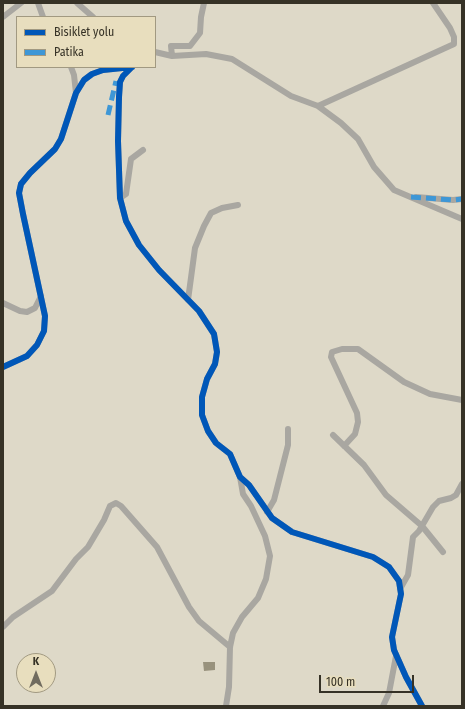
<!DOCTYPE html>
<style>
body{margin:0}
#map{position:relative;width:465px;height:709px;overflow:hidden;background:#ded9c8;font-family:"Fira Sans Condensed",sans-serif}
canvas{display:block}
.frame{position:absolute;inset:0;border:4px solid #363226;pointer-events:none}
.legend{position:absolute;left:16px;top:16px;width:140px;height:52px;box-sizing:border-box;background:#e8debe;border:1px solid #a19981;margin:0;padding:5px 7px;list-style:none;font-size:12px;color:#363226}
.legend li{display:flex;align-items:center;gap:8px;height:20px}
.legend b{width:20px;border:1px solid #a19981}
.north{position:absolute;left:16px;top:653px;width:40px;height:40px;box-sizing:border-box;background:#e8debe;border:1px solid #a19981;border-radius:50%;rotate:0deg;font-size:11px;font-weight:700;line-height:16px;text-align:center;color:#363226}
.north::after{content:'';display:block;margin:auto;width:14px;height:18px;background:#716c5f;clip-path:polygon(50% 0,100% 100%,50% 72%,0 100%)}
.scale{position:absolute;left:319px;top:675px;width:95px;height:18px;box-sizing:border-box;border:2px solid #363226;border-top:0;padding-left:5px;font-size:12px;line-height:14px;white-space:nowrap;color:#363226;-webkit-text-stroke:3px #e8debe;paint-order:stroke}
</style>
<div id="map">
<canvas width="465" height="709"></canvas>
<div class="frame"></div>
<ul class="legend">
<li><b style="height:5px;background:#0057b8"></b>Bisiklet yolu</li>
<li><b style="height:5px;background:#3e97d6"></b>Patika</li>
</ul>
<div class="north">K</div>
<div class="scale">100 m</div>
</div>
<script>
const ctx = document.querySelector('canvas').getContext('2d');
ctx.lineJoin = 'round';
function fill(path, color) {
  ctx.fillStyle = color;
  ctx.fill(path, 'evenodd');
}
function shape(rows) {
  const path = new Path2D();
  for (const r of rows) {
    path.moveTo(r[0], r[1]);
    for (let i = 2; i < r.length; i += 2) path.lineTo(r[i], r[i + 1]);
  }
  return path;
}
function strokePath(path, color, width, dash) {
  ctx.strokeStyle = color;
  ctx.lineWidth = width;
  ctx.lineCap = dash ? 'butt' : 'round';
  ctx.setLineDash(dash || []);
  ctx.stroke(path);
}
const building = shape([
 [203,662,215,662,215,670,204,671]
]);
const minor = shape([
 [38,3,43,17],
 [77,3,93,17],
 [3,17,21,3],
 [155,52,172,56,206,54,232,59,291,96,318,106,341,123,358,139,374,167,394,190,462,219],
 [172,56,171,46,190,46,200,33,201,17,204,3],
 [71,67,74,75,76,93],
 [132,67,123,76,120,82,119,97,118,141,120,198,126,221,139,245,159,270,199,311,214,334,217,352,215,364,207,379,202,397,202,415,208,431,216,443,230,454,240,477,249,485,272,518,292,532,373,557,389,567,399,581,401,594,392,637,394,650,406,677,422,706],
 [318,106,454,44,454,37,450,28,433,3],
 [416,197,453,200,462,199],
 [120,198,126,194,131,159,143,150],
 [188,300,195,248,204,226,211,213,222,208,238,205],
 [3,303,20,311,27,312,35,308,41,296],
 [3,367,27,356,37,345,44,331,45,316,23,214,19,193,21,184,30,173,55,149,61,139,76,93,84,80,92,74,103,70,132,67],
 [333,435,364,465,386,495,422,526,443,552],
 [344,446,355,434,358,422,357,413,331,357,332,352,342,349,358,349,404,382,430,394,462,400],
 [267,512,274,500,288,445,288,429],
 [400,589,408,575,413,537,419,531,433,507,439,501,451,498,456,495,462,484],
 [3,627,13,617,52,591,76,559,88,547,104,520,110,506,116,503,121,506,157,547,189,607,199,621,230,647],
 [226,706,229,687,230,647,233,633,242,617,258,598,266,579,270,556,265,536,251,506,243,494,240,477],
 [383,706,389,693,396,656]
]);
const quiet = shape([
 [108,115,116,81],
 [411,197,453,200,462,199]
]);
const cycleway = shape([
 [132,67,123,76,120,82,119,97,118,141,120,198,126,221,139,245,159,270,199,311,214,334,217,352,215,364,207,379,202,397,202,415,208,431,216,443,230,454,240,477,249,485,272,518,292,532,373,557,389,567,399,581,401,594,392,637,394,650,406,677,422,706],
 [3,367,27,356,37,345,44,331,45,316,23,214,19,193,21,184,30,173,55,149,61,139,76,93,84,80,92,74,103,70,132,67]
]);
fill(building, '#98927d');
strokePath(minor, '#a9a7a1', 6);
strokePath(quiet, '#3e97d6', 5, [10, 5]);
strokePath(cycleway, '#0057b8', 6);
</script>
